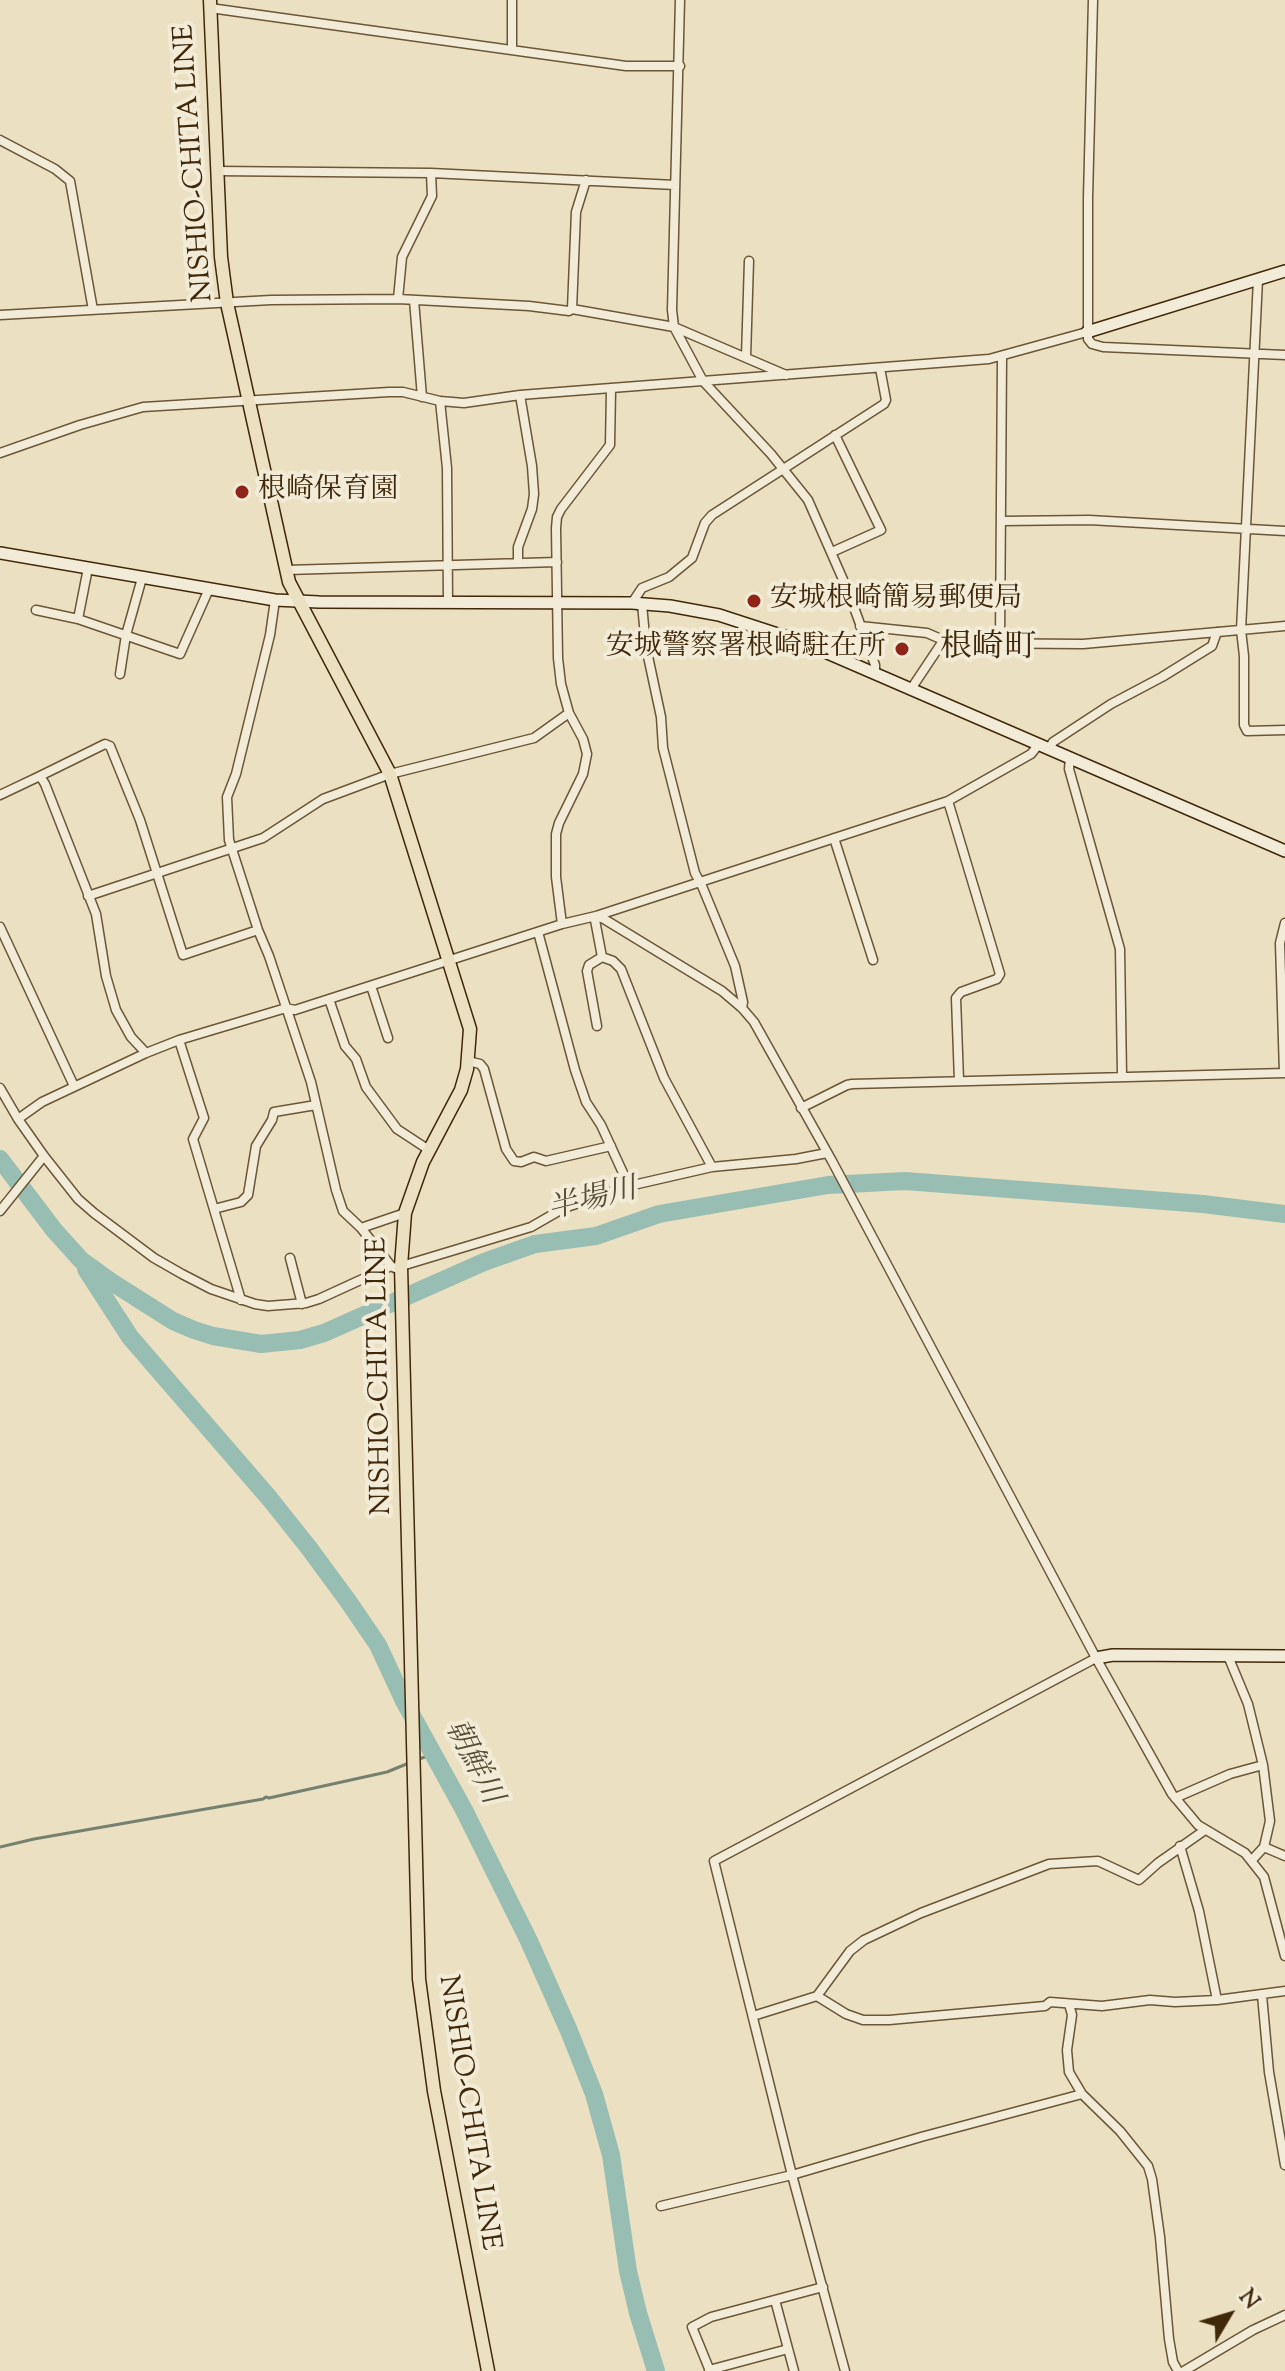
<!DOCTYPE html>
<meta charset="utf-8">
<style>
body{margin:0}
#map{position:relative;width:1285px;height:2371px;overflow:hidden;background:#ebe0c1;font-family:"Sorts Mill Goudy",serif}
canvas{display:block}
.north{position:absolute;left:1189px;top:2275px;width:80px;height:80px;-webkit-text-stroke:6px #f2ebd7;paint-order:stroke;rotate:52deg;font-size:22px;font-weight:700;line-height:32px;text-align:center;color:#402809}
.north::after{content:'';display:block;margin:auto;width:28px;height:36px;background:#402809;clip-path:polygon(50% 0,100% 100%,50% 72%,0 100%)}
</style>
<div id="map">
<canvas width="1285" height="2371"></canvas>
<div class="north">N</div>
</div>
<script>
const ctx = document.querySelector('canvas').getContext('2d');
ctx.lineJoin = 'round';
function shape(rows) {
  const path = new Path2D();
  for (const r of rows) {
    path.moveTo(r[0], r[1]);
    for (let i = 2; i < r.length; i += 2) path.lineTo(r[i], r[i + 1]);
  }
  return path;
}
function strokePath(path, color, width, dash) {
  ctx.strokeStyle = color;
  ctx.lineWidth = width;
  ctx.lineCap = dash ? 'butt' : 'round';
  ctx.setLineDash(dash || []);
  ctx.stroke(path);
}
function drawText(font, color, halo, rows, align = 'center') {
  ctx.font = font + ' "Sorts Mill Goudy","Noto Serif JP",serif';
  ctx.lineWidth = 8;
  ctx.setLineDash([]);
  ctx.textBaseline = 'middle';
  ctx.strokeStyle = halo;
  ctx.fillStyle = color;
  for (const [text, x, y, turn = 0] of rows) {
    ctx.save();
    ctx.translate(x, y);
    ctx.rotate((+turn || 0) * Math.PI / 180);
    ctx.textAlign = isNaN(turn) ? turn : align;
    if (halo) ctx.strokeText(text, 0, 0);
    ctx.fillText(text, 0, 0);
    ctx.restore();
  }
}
const stream = shape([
 [416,1760,434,1754],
 [0,1847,34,1839,263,1799,266,1797,269,1798,387,1772,409,1763]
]);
const river = shape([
 [0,1159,54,1230,81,1260,110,1281,173,1321,194,1330,213,1336,261,1344,300,1340,324,1333,484,1262,535,1244,596,1236,659,1214,828,1185,905,1181,1203,1204,1285,1214],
 [86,1269,130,1337,270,1499,309,1548,348,1601,378,1645,404,1701,464,1810,529,1941,569,2031,594,2094,611,2155,628,2271,638,2313,656,2371]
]);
const street = shape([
 [512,0,512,49],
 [680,0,672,310,674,327,703,381,771,454,808,500,848,591,875,665,875,673],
 [1093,0,1088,198,1088,339,1092,344,1103,347,1285,355],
 [210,8,626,66,680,66],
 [0,140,55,169,70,181,93,310],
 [216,171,431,173,675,185],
 [1258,279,1241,630,1244,656,1244,725,1247,731,1285,730],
 [398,299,402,257,432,196,431,173],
 [414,300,422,397],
 [572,309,576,212,586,180],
 [0,315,271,300,398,299,529,306,569,311,572,309,674,327,786,375],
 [746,357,749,261],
 [440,401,447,468,448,603],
 [0,453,80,425,143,407,389,392,403,392,440,401,464,403,520,395,989,359,1087,332],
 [1002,521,1089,520,1285,531],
 [832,552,881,530,835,435],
 [518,562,518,547,532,509,534,494,532,466,520,395],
 [287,570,557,562],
 [275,600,270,635,236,774,227,797,229,840,258,930,269,956,311,1082,336,1190,343,1211,361,1228,391,1266],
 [632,603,642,588,669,577,692,558,705,523,712,515,884,404,886,400,880,368],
 [642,604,646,647,661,717,663,748,695,873,702,886,735,966,743,1002,742,1008],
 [36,610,78,619,180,654,209,589],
 [78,619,88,568],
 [860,626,927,633,950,643,1083,644,1285,626],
 [1000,643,1002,356],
 [120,674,126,635,142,578],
 [911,689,943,641],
 [1049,749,1053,742,1111,704,1162,677,1212,646,1217,632],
 [1070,758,1069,769,1120,949,1122,1076],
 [40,776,105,744,110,746,140,820,183,955,258,930],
 [0,795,40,776,45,784,96,914,106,976,116,1010,131,1037,146,1053],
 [948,801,1000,974,997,979,961,992,956,998,959,1081],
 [834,838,873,960],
 [88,896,263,838,323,799,390,774,534,738,569,713],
 [596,916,604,919,722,991,742,1008,754,1022,832,1161,1096,1658,1172,1794,1198,1825,1245,1853,1264,1877,1285,1956],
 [596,916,595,920,602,957,613,961,621,969,664,1078,712,1167],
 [562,924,556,877,556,834,559,823,583,774,587,754,583,739,569,713,561,684,558,658,556,528,557,517,561,509,610,445,611,390],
 [0,927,74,1086],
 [538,932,575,1070,586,1102,601,1125,629,1186],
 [371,986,388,1038],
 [329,999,345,1046,356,1059,366,1087,397,1129,429,1150],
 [597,1026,587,971,589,965,602,957],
 [179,1040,204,1118,193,1139,241,1300],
 [468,1061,480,1064,484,1069,506,1149,514,1161,521,1162,534,1157,546,1161,611,1146],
 [1284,1073,1280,943,1285,923],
 [0,1088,18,1119,44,1156,78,1199,94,1213,154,1258,182,1274,211,1289,255,1304,268,1306,306,1303,319,1299,391,1266,395,1268,531,1227,564,1208,629,1186,712,1167,796,1159,827,1153],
 [801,1108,847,1085,852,1084,1285,1073],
 [18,1119,42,1102,146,1053,179,1040,286,1008,295,1010,562,924,596,916,948,801,1031,754,1039,744],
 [214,1209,241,1202,248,1195,256,1146,272,1120,274,1112,316,1105],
 [0,1211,44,1156],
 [361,1228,405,1213],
 [290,1258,302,1304],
 [1228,1656,1248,1704,1263,1765,1270,1821,1264,1847],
 [1175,1798,1230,1774,1263,1765],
 [1180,1846,1199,1911,1217,2000],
 [1252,1860,1264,1847,1285,1856],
 [1262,1995,1269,2072,1285,2165],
 [817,1996,846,2014,863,2020,889,2020,1045,2006,1050,2002,1102,2006,1150,2000,1175,2002,1217,2000,1285,1991],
 [1069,2004,1072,2015,1067,2050,1069,2072,1082,2094,1120,2131,1148,2166,1152,2179,1160,2237,1169,2339,1173,2362,1178,2371],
 [753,2016,817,1996,850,1951,864,1940,921,1913,1049,1864,1098,1861,1139,1880,1158,1863,1205,1830],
 [661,2206,792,2175,921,2137,1082,2094],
 [775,2300,794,2371],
 [709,2370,788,2349],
 [710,2371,692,2327,711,2317,823,2287],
 [845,2371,792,2175,714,1861,1096,1658],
 [1184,2371,1253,2330,1285,2315]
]);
const secondary = shape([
 [1087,332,1285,271],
 [0,553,275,600,319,602,632,603,670,606,719,615,802,642,1285,851],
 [1096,1658,1113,1655,1285,1656]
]);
const primary = shape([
 [210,0,221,257,227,303,289,582,390,774,470,1029,467,1069,461,1090,423,1162,405,1213,401,1266,419,1979,434,2091,488,2371]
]);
const markers = [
 [242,492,8,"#8f2418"],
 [754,601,8,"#8f2418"],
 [902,649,8,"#8f2418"]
];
const streetNames = [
 ["NISHIO-CHITA LINE",196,163,-94],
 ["NISHIO-CHITA LINE",382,1376,-91],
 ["NISHIO-CHITA LINE",467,2113,81]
];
const poiNames = [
 ["根崎保育園",258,492],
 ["安城根崎簡易郵便局",770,601],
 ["安城警察署根崎駐在所",886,649,"right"]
];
const waterNames = [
 ["半場川",593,1202,-14],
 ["朝鮮川",471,1763,63]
];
const quarterNames = [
 ["根崎町",988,651]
];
strokePath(stream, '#75816e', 3);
strokePath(river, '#98bdb2', 18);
strokePath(street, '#6b5637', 11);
strokePath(secondary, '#402809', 14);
strokePath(primary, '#402809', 15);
strokePath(street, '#f2ebd7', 8);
strokePath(secondary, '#f2ebd7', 11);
strokePath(primary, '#ebe0c1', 12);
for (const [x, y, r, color] of markers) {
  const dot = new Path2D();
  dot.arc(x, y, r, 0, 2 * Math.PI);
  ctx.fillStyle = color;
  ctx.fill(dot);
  strokePath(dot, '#f2ebd7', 3);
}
drawText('28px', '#402809', '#f2ebd7', streetNames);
drawText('28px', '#402809', '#f2ebd7', poiNames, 'left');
drawText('italic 30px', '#564d33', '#f2ebd7', waterNames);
drawText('32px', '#402809', '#f2ebd7', quarterNames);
</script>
